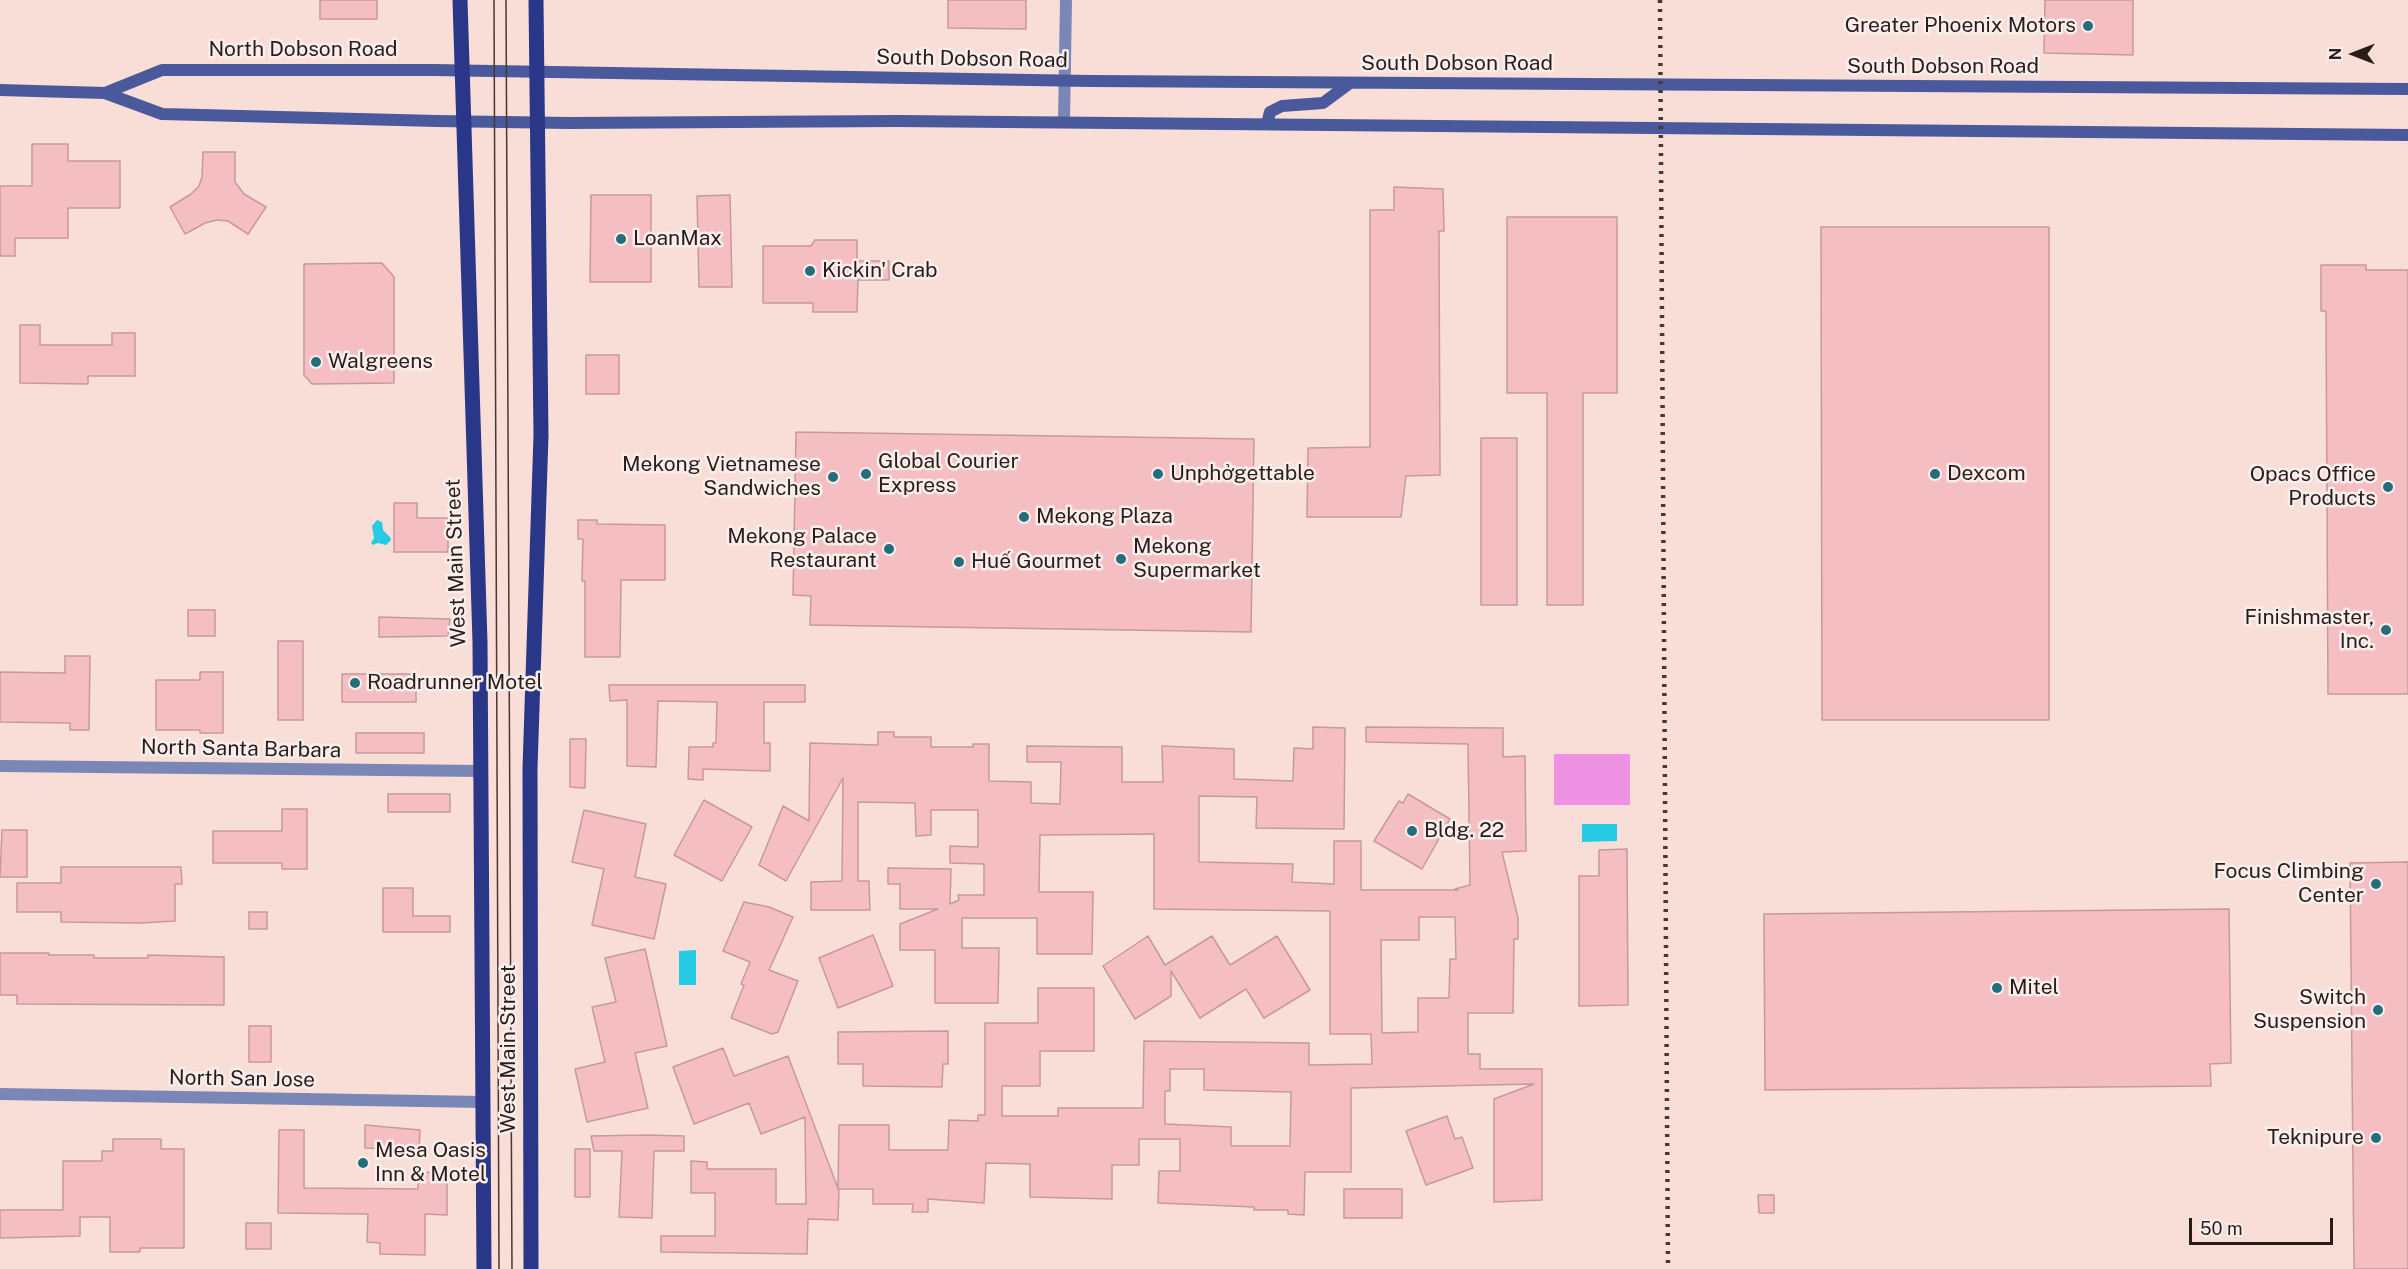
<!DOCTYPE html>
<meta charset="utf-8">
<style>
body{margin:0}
#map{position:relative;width:2408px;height:1269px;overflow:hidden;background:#f9ddd7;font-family:"Public Sans",sans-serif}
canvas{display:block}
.north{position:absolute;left:2324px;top:24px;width:60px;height:60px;-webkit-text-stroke:4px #f8efed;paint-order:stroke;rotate:270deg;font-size:16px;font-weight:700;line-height:24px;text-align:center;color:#2c1c19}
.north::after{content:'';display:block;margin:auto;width:21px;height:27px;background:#2c1c19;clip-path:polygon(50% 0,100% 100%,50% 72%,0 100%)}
.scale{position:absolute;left:2189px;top:1218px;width:144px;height:27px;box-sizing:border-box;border:3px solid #2c1c19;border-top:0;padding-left:8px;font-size:18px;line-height:21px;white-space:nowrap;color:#2c1c19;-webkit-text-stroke:4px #f8efed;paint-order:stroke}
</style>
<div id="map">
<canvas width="2408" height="1269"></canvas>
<div class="north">N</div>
<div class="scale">50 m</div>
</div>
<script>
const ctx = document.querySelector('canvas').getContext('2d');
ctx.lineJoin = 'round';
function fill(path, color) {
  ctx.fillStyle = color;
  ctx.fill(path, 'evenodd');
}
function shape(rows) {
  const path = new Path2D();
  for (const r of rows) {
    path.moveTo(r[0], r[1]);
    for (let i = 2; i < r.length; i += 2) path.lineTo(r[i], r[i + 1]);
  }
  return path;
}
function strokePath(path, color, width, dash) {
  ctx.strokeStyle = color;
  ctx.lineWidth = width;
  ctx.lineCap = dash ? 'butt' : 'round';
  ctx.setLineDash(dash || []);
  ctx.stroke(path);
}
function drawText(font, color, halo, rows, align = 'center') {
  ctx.font = font + ' "Public Sans",sans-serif';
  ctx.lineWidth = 5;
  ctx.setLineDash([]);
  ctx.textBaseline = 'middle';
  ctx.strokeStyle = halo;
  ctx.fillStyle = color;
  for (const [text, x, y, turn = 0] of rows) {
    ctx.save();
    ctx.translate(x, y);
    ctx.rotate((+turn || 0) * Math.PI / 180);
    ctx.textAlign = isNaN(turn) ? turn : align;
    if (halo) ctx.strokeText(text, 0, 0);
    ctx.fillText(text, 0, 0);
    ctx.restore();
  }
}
const green = shape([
 [1554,754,1630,754,1630,805,1554,805]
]);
const water = shape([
 [377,520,382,522,383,530,390,537,391,540,386,545,378,543,373,545,371,543,374,538,372,526],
 [1582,824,1617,824,1617,841,1582,842],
 [696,950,696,985,679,985,679,951]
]);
const building = shape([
 [320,0,377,0,377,19,320,19,320,0],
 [948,0,1026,0,1026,29,948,28,948,0],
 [2045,0,2133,0,2133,55,2044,53,2045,0],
 [32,144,68,144,68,161,120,161,120,208,68,208,68,238,15,238,15,256,0,256,0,186,32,186,32,144],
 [203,152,235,152,235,182,244,194,266,207,248,234,228,221,217,220,205,223,185,234,170,207,191,194,199,186,202,177,203,152],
 [1394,187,1443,189,1444,231,1439,231,1440,475,1406,476,1401,517,1307,517,1308,448,1370,447,1370,210,1394,210,1394,187],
 [591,195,651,195,651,282,590,282,591,195],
 [730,195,732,287,699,287,697,196,730,195],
 [1507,217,1617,217,1617,393,1583,393,1583,605,1547,605,1547,393,1507,393,1507,217],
 [1821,227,2049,227,2049,720,1822,720,1821,227],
 [815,240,857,240,857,261,889,261,889,280,858,280,857,312,813,312,813,303,763,303,763,246,811,246,815,240],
 [382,263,394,277,394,383,312,384,304,375,304,264,382,263],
 [2321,265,2366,265,2366,270,2408,270,2408,694,2328,694,2326,311,2321,311,2321,265],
 [20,325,40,325,40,345,112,345,112,333,135,333,135,376,88,376,88,384,20,383,20,325],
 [586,355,619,355,619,394,586,394,586,355],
 [796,432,1254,439,1251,632,810,625,811,596,793,595,796,432],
 [1481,438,1517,438,1517,605,1481,605,1481,438],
 [394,503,417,503,417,518,448,518,448,552,394,552,394,503],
 [578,520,597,520,597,524,665,525,665,580,621,580,620,657,585,657,585,581,582,581,583,539,578,539,578,520],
 [188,610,215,610,215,636,188,636,188,610],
 [379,617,450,619,448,636,379,637,379,617],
 [278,641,303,641,303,720,278,720,278,641],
 [65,656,90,656,89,730,70,730,70,723,0,722,0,672,65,673,65,656],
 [200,672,223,672,223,733,200,733,200,730,156,730,156,680,200,680,200,672],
 [342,674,416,674,416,702,342,702,342,674],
 [609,685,805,685,805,702,764,702,764,743,770,743,770,771,703,769,703,780,688,779,689,747,713,747,713,743,716,743,717,702,658,701,656,767,627,766,627,700,610,701,609,685],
 [1313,727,1345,728,1344,829,1256,828,1257,797,1199,796,1199,862,1293,864,1292,882,1334,884,1334,841,1361,841,1361,890,1458,890,1455,889,1470,885,1468,744,1366,742,1366,727,1503,728,1503,757,1525,756,1526,851,1502,852,1518,918,1518,939,1514,939,1513,1013,1468,1013,1468,1054,1480,1054,1480,1069,1542,1069,1542,1200,1494,1202,1494,1099,1534,1084,1351,1088,1351,1172,1305,1172,1304,1215,1288,1214,1288,1210,1254,1210,1254,1207,1158,1203,1159,1171,1180,1171,1180,1139,1139,1139,1139,1165,1112,1165,1112,1199,1030,1197,1030,1164,986,1163,984,1203,928,1199,928,1212,912,1212,913,1204,873,1204,873,1189,838,1189,839,1125,889,1125,889,1150,948,1150,949,1120,978,1121,978,1115,985,1115,985,1023,1038,1023,1038,988,1094,988,1094,1051,1040,1051,1040,1086,1002,1086,1002,1116,1058,1116,1058,1108,1143,1108,1144,1041,1309,1043,1309,1065,1372,1064,1371,1034,1330,1034,1330,911,1154,909,1154,834,1040,835,1039,892,1093,892,1092,954,1037,954,1037,918,962,918,962,948,999,948,998,1003,935,1003,935,950,900,950,900,924,938,909,900,909,900,884,888,884,888,868,951,869,950,904,959,900,958,895,984,895,984,864,950,863,950,846,978,847,978,810,931,810,931,835,916,836,915,803,858,802,858,881,869,881,870,910,811,910,811,882,842,881,843,778,786,881,759,865,783,806,809,821,810,743,878,745,878,732,894,732,894,737,931,737,931,747,973,747,973,744,989,744,989,781,1031,782,1031,803,1060,804,1061,762,1027,762,1027,746,1122,747,1122,782,1163,782,1162,746,1234,749,1234,779,1293,781,1294,748,1313,749,1313,727],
 [1419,917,1455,917,1456,959,1450,959,1449,998,1418,998,1418,1032,1382,1033,1381,940,1419,940,1419,917],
 [1170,1069,1204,1069,1204,1090,1291,1092,1290,1146,1231,1146,1231,1127,1165,1124,1165,1091,1170,1091,1170,1069],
 [356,733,424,733,424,753,356,753,356,733],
 [570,739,586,739,585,788,570,787,570,739],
 [388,794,450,794,450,812,388,812,388,794],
 [1408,794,1450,819,1422,869,1374,841,1399,801,1403,803,1408,794],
 [704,800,752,827,722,881,674,855,704,800],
 [282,809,307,809,307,869,282,869,282,863,213,863,213,831,282,831,282,809],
 [584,810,646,824,635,877,666,884,654,939,592,925,604,869,572,862,584,810],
 [2,830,27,830,27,877,0,877,2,830],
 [1627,849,1628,1005,1579,1006,1579,876,1599,876,1599,850,1627,849],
 [2408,862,2408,1269,2354,1269,2350,863,2408,862],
 [61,867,181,867,182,884,175,884,175,921,141,923,61,922,61,912,17,912,17,883,61,883,61,867],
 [383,888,413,888,413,916,450,916,450,932,383,932,383,888],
 [744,902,769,907,793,917,769,970,798,981,778,1032,772,1034,731,1018,744,985,741,984,750,962,723,951,744,902],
 [2229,909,2231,1063,2210,1064,2211,1086,1765,1090,1764,914,2229,909],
 [249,912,267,912,267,929,249,929,249,912],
 [873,935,893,986,838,1008,819,958,873,935],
 [1148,936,1165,965,1212,936,1230,965,1277,936,1310,990,1264,1018,1246,989,1200,1018,1171,971,1171,996,1135,1019,1103,966,1148,936],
 [645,949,667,1046,635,1053,648,1108,587,1122,575,1069,605,1062,592,1007,616,1002,605,958,645,949],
 [0,953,49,953,49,955,94,955,94,958,148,958,148,955,224,957,224,1005,17,1004,17,995,0,995,0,953],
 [249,1026,271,1026,271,1062,249,1062,249,1026],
 [948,1031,948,1064,943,1064,942,1087,863,1086,863,1064,838,1064,838,1032,948,1031],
 [723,1048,734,1076,788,1056,839,1191,838,1220,808,1219,807,1254,661,1252,661,1236,715,1236,715,1193,691,1193,691,1161,707,1162,707,1169,776,1169,776,1204,806,1204,805,1117,761,1134,749,1103,694,1124,673,1067,723,1048],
 [1447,1116,1455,1139,1462,1137,1473,1168,1426,1185,1406,1131,1447,1116],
 [365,1125,420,1130,419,1150,365,1148,365,1125],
 [279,1130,304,1130,304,1188,418,1189,418,1172,447,1173,447,1215,425,1214,425,1255,380,1254,380,1243,367,1242,368,1214,278,1213,279,1130],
 [645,1135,684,1136,684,1151,654,1151,652,1218,619,1217,622,1151,594,1151,591,1136,645,1135],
 [113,1139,161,1139,161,1149,184,1149,184,1248,140,1248,140,1252,110,1252,110,1217,80,1217,80,1236,0,1238,0,1210,63,1210,63,1161,102,1161,102,1151,113,1151,113,1139],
 [575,1149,590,1149,590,1197,575,1197,575,1149],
 [1344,1189,1402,1189,1402,1218,1344,1218,1344,1189],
 [1758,1195,1774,1195,1774,1213,1759,1213,1758,1195],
 [246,1223,271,1223,271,1249,246,1249,246,1223]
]);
const minor = shape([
 [0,766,482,771],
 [0,1094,483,1102]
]);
const tertiary = shape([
 [1064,122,1066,0]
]);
const secondary = shape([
 [0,90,105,93,162,114,437,121,569,123,898,121,2408,135],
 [105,93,162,70,433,70,1091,81,2408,89],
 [1267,124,1270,112,1282,106,1323,103,1350,83]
]);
const primary = shape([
 [460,0,480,642,484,1269],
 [531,1269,530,768,541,435,536,0]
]);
const tram = shape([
 [494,0,499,1269],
 [506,0,512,1269]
]);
const rail = shape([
 [1660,0,1668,1269]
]);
const markers = [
 [2088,26,6,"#256d7a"],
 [621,239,6,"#256d7a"],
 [810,271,6,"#256d7a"],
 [316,362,6,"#256d7a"],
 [866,474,6,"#256d7a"],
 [1158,474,6,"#256d7a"],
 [1935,474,6,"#256d7a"],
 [833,477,6,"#256d7a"],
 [2388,487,6,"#256d7a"],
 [1024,517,6,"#256d7a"],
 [889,549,6,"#256d7a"],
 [1121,559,6,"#256d7a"],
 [959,562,6,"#256d7a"],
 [2386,630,6,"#256d7a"],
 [355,683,6,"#256d7a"],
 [1412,831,6,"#256d7a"],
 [2376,884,6,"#256d7a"],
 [1997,988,6,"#256d7a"],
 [2378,1010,6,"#256d7a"],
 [2376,1138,6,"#256d7a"],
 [363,1163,6,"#256d7a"]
];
const poiNames = [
 ["Greater Phoenix Motors",2076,26,"right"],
 ["LoanMax",633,239],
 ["Kickin' Crab",822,271],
 ["Walgreens",328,362],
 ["Global Courier",878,462],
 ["Express",878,486],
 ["Mekong Vietnamese",821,465,"right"],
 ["Sandwiches",821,489,"right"],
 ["Unphởgettable",1170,474],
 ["Dexcom",1947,474],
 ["Opacs Office",2376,475,"right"],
 ["Products",2376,499,"right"],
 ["Mekong Plaza",1036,517],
 ["Mekong Palace",877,537,"right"],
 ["Restaurant",877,561,"right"],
 ["Mekong",1133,547],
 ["Supermarket",1133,571],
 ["Huế Gourmet",971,562],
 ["Finishmaster,",2374,618,"right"],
 ["Inc.",2374,642,"right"],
 ["Roadrunner Motel",367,683],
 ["Bldg. 22",1424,831],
 ["Focus Climbing",2364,872,"right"],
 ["Center",2364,896,"right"],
 ["Mitel",2009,988],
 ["Switch",2366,998,"right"],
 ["Suspension",2366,1022,"right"],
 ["Teknipure",2364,1138,"right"],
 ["Mesa Oasis",375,1151],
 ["Inn & Motel",375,1175]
];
const streetNames = [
 ["North Dobson Road",303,50],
 ["South Dobson Road",972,59,1],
 ["South Dobson Road",1457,64],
 ["South Dobson Road",1943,67],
 ["West Main Street",456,563,-92],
 ["North Santa Barbara",241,749,1],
 ["West Main Street",509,1049,-90],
 ["North San Jose",242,1079,1]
];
fill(green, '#ef92e3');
fill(water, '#28cbe4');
fill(building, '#f5bec3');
strokePath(building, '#c6999e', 1.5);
strokePath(minor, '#7a87b6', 12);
strokePath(tertiary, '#7a87b6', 12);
strokePath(secondary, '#49599c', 12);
strokePath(primary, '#2a3687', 15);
strokePath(tram, '#483733', 1.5);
strokePath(rail, '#483733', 4.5, [3, 6]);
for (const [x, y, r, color] of markers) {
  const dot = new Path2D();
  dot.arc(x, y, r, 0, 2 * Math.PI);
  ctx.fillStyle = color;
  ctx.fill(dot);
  strokePath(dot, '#f8efed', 2);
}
drawText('21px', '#2c1c19', '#f8efed', poiNames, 'left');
drawText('21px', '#2c1c19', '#f8efed', streetNames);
</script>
